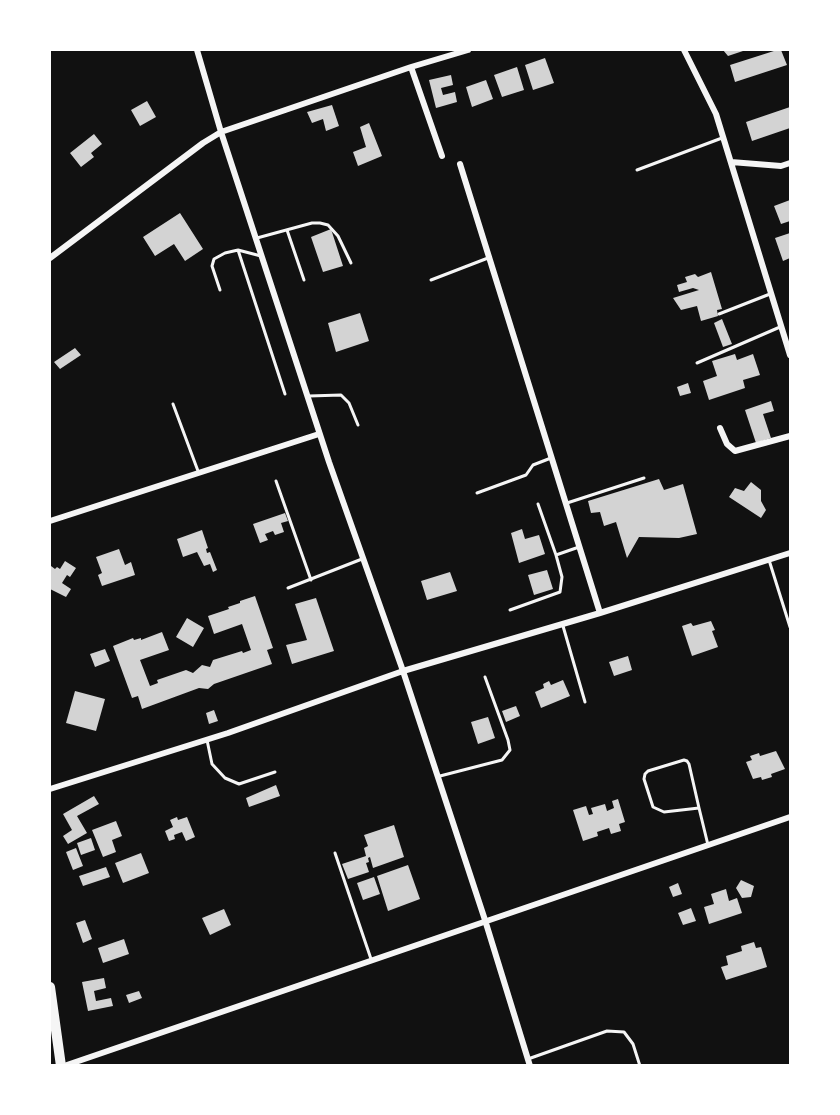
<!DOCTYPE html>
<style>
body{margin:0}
#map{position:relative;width:840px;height:1115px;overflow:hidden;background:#111;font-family:"Alegreya Sans",sans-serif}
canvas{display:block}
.frame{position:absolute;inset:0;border:51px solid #fff;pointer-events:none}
</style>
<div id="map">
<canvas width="840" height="1115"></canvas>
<div class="frame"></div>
</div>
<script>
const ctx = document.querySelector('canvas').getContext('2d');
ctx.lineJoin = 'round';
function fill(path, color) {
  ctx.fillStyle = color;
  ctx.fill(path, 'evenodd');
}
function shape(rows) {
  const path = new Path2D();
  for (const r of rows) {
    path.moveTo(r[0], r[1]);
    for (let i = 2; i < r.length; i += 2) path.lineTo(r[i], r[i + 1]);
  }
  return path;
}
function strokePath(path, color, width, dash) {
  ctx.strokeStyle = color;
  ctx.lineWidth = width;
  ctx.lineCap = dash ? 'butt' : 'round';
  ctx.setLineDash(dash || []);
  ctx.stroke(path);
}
const building = shape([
 [723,50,742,50,743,51,728,56],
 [777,50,781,50,787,65,735,82,730,65],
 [545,58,554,83,533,90,525,65],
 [517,67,524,90,502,97,494,75],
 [451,75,453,85,441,88,443,95,455,92,457,102,436,108,429,80],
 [486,80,493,99,472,107,466,87],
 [147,101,156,117,140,126,131,110],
 [332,105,339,126,326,131,323,119,312,123,307,112],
 [790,107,790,128,752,141,746,122],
 [369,123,382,156,358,166,353,152,366,147,360,127],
 [94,134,102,144,91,153,94,157,81,167,70,153],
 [790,200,790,221,781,224,774,206],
 [180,213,203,249,185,261,174,244,155,256,143,237],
 [331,229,343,266,323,272,311,237],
 [790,233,790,258,783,261,775,238],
 [711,272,722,309,717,310,718,316,701,321,697,306,681,310,673,298,699,290,693,288,679,292,677,285,687,282,685,277,695,274,698,277],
 [360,313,369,341,336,352,328,323],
 [722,319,732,344,723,347,714,323],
 [75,348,81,355,60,369,54,362],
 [735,354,737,360,753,354,760,375,743,380,745,388,709,400,703,381,717,376,712,361],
 [688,383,691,393,680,396,677,387],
 [771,401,774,411,763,414,771,438,756,443,745,410],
 [659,479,664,490,683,484,697,534,679,538,639,537,627,558,616,522,604,526,600,512,591,513,588,501],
 [751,482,761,490,761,501,766,510,761,518,729,497,735,488,744,491],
 [285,513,288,521,281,523,284,532,275,535,273,531,265,534,268,540,260,543,253,524],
 [522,529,525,539,539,535,545,554,519,563,511,533],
 [202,530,208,548,206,549,207,553,210,552,217,570,213,572,210,564,204,566,197,552,183,557,177,539],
 [119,549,125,565,131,562,135,575,102,586,98,575,102,573,96,557],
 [65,561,76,568,70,577,67,575,62,583,71,589,66,597,50,589,50,568,51,566,55,569,57,567,60,569],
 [547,570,553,589,534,595,528,575],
 [450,572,457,591,427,600,421,581],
 [255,596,273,648,267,650,272,664,214,684,208,689,199,688,142,709,138,696,132,698,113,646,133,638,134,640,141,638,141,640,162,632,169,650,140,660,150,686,158,683,157,680,186,670,193,673,202,665,210,667,213,660,242,651,243,653,251,650,242,624,214,634,208,616,229,609,228,607,240,603,240,601],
 [316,598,334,651,292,664,286,645,307,640,295,604],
 [187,618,204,628,193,647,176,637],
 [711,621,715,630,712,631,718,647,692,656,682,626,691,623,693,626],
 [105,649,110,661,95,667,90,654],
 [628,656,632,670,614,676,609,662],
 [563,680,570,696,541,708,535,692,544,688,543,684,549,681,551,685],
 [75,691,105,699,96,731,66,723],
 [516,706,520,716,506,722,502,711],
 [214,710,218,721,209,724,206,713],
 [488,717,495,738,478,744,471,722],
 [776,751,785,769,771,774,772,777,762,780,761,777,753,779,746,762,752,760,750,756,759,753,760,756],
 [276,785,280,796,249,807,246,798],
 [94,796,99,804,77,816,87,833,68,844,63,836,72,830,63,814],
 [618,799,625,822,619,824,621,831,611,834,609,828,597,832,598,836,583,841,573,810,586,806,589,815,593,814,591,808,605,804,607,811,614,808,612,801],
 [177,817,178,820,187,817,195,837,186,841,182,832,174,835,175,839,169,841,165,831,173,827,170,820],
 [116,821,122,836,112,840,116,852,103,857,92,830],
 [394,825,404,857,373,868,370,857,368,858,369,862,366,863,369,872,348,879,342,864,366,856,364,848,368,846,364,835],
 [91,838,95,850,81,855,77,843],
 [76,848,83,866,73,870,66,852],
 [141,853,149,873,123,883,115,863],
 [408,865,420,899,388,911,377,876],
 [106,867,110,877,83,886,79,876],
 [374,877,380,894,363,900,357,883],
 [741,880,754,886,751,897,742,898,736,888],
 [678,883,682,894,673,897,669,887],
 [726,889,729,901,737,898,742,913,709,924,704,907,714,904,711,894],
 [691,908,696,921,683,925,678,913],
 [224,909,231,925,210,935,202,918],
 [85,920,92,939,83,943,76,923],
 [124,939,129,954,103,963,98,948],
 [754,942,756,948,761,947,767,967,726,980,721,967,728,965,726,956,742,951,741,946],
 [104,978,106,988,94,991,96,1001,111,998,113,1006,88,1011,82,982],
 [139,991,142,998,129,1003,126,995]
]);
const service = shape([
 [637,170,722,138],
 [287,230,304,280],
 [257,238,312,223,320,223,328,225,338,236,351,263],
 [238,250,285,394],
 [431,280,488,258],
 [220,290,212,266,214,259,225,253,238,250,261,256],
 [719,314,770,294],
 [697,363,780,327],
 [309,396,341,395,349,403,358,425],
 [173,404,198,471],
 [276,481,311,580],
 [477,493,526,475,533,465,551,458],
 [567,503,644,478],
 [538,504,556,555],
 [769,560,790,627],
 [288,588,362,559],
 [510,610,560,592,562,577,556,555,579,547],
 [563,626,585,702],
 [207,740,212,764,225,778,239,784,275,772],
 [440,776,502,760,510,750,508,740,485,677],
 [699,808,664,812,653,807,644,779,645,774,648,771,684,760,687,761,689,764,699,808,708,845],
 [335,853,371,959],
 [528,1059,607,1031,624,1032,633,1044,640,1066]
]);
const minor = shape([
 [197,50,221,132,329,462,403,671,485,920,530,1066],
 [684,50,716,114,790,355],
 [411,67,442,156],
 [731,162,781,166,790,163],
 [460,164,600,613],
 [50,258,203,143,221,132,411,67,468,50],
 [720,428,727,444,735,451,790,436],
 [50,521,319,434],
 [50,789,228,733,403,671,600,613,790,553],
 [64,1066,790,817]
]);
const trunk = shape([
 [50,987,61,1066]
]);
fill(building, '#d3d3d3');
strokePath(service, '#f5f5f5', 3);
strokePath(minor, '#f5f5f5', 6);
strokePath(trunk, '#f5f5f5', 10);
</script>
